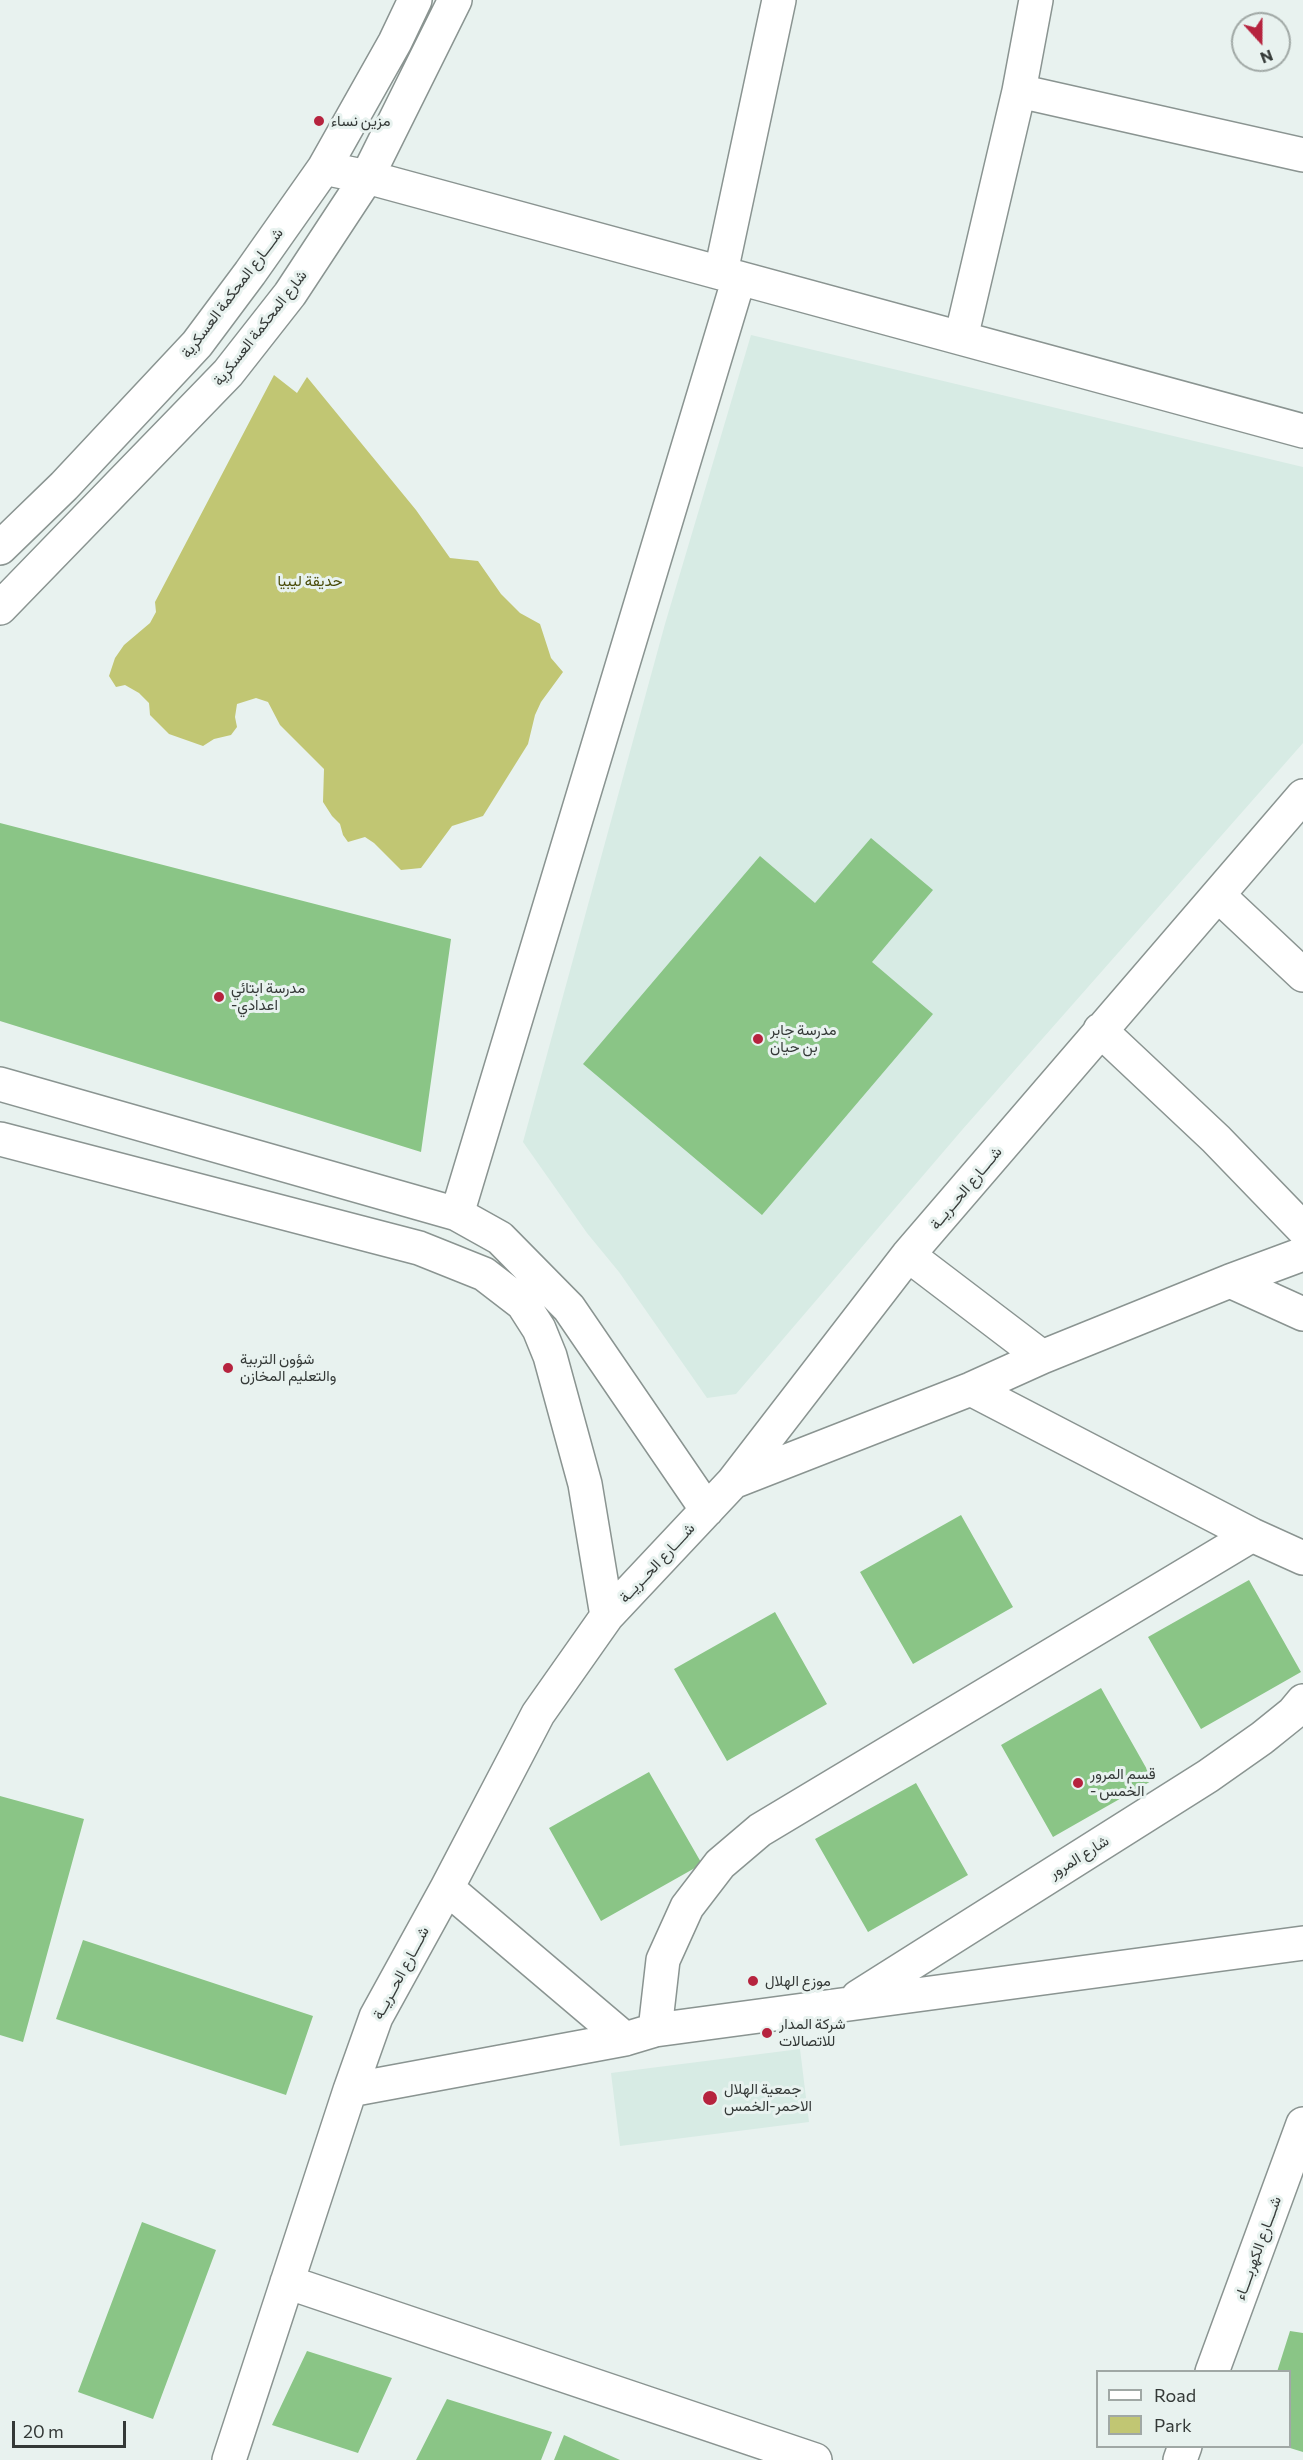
<!DOCTYPE html>
<meta charset="utf-8">
<style>
body{margin:0}
#map{position:relative;width:1303px;height:2460px;overflow:hidden;background:#e8f2ef;font-family:Commissioner,sans-serif}
canvas{display:block}
.legend{position:absolute;left:1096px;top:2370px;width:195px;height:78px;box-sizing:border-box;background:#e8f2ef;border:2px solid #a0a8a5;margin:0;padding:8px 10px;list-style:none;font-size:18px;color:#343937}
.legend li{display:flex;align-items:center;gap:12px;height:30px}
.legend b{width:30px;border:2px solid #a0a8a5}
.north{position:absolute;left:1231px;top:12px;width:60px;height:60px;box-sizing:border-box;background:#e8f2ef;border:2px solid #a0a8a5;border-radius:50%;rotate:159deg;font-size:16px;font-weight:700;line-height:24px;text-align:center;color:#343937}
.north::after{content:'';display:block;margin:auto;width:21px;height:27px;background:#b6233e;clip-path:polygon(50% 0,100% 100%,50% 72%,0 100%)}
.scale{position:absolute;left:12px;top:2421px;width:114px;height:27px;box-sizing:border-box;border:3px solid #343937;border-top:0;padding-left:8px;font-size:18px;line-height:21px;white-space:nowrap;color:#343937;-webkit-text-stroke:4px #e8f2ef;paint-order:stroke}
</style>
<div id="map">
<canvas width="1303" height="2460"></canvas>
<ul class="legend">
<li><b style="height:8px;background:#fff"></b>Road</li>
<li><b style="height:16px;background:#c1c673"></b>Park</li>
</ul>
<div class="north">N</div>
<div class="scale">20 m</div>
</div>
<script>
const ctx = document.querySelector('canvas').getContext('2d');
ctx.lineJoin = 'round';
function fill(path, color) {
  ctx.fillStyle = color;
  ctx.fill(path, 'evenodd');
}
function shape(rows) {
  const path = new Path2D();
  for (const r of rows) {
    path.moveTo(r[0], r[1]);
    for (let i = 2; i < r.length; i += 2) path.lineTo(r[i], r[i + 1]);
  }
  return path;
}
function strokePath(path, color, width, dash) {
  ctx.strokeStyle = color;
  ctx.lineWidth = width;
  ctx.lineCap = dash ? 'butt' : 'round';
  ctx.setLineDash(dash || []);
  ctx.stroke(path);
}
function drawText(font, color, halo, rows, align = 'center') {
  ctx.font = font + ' Commissioner,Vazirmatn,sans-serif';
  ctx.lineWidth = 6;
  ctx.setLineDash([]);
  ctx.textBaseline = 'middle';
  ctx.strokeStyle = halo;
  ctx.fillStyle = color;
  for (const [text, x, y, turn = 0] of rows) {
    ctx.save();
    ctx.translate(x, y);
    ctx.rotate((+turn || 0) * Math.PI / 180);
    ctx.textAlign = isNaN(turn) ? turn : align;
    if (halo) ctx.strokeText(text, 0, 0);
    ctx.fillText(text, 0, 0);
    ctx.restore();
  }
}
const built = shape([
 [751,335,1303,467,1303,743,962,1130,736,1394,707,1398,619,1272,587,1233,523,1142,665,624],
 [800,2049,809,2122,620,2146,611,2073]
]);
const green = shape([
 [274,375,297,393,307,377,416,510,450,558,478,561,501,594,520,613,540,624,551,658,563,672,541,702,535,715,528,744,483,816,452,826,421,868,401,870,374,843,365,837,348,842,343,835,340,824,332,816,323,802,324,769,280,725,268,702,256,698,237,704,235,717,237,727,231,735,214,739,203,746,169,734,150,715,149,703,139,693,125,685,116,687,109,676,115,658,124,645,150,623,156,612,155,602]
]);
const building = shape([
 [0,823,451,939,421,1152,0,1021],
 [871,838,933,890,872,962,933,1014,762,1215,583,1064,760,856,815,903],
 [961,1515,1013,1607,913,1664,860,1572],
 [1249,1580,1301,1672,1201,1729,1148,1637],
 [775,1612,827,1704,727,1761,674,1669],
 [1101,1688,1153,1780,1053,1837,1001,1745],
 [649,1772,702,1864,601,1921,549,1828],
 [916,1783,968,1875,868,1932,815,1839],
 [0,1796,84,1819,23,2042,0,2035],
 [83,1940,313,2016,286,2095,56,2019],
 [142,2222,216,2250,153,2419,78,2392],
 [1290,2331,1303,2333,1303,2452,1290,2448,1290,2372,1277,2372],
 [307,2351,392,2378,358,2453,272,2425],
 [447,2399,552,2432,541,2460,416,2460],
 [564,2435,620,2460,554,2460]
]);
const minor = shape([
 [1019,91,1036,0],
 [324,168,367,177,1303,431],
 [721,272,779,0],
 [961,338,1019,91,1303,155],
 [0,548,64,486,197,344,250,273,324,168,395,42,415,0],
 [0,608,228,373,290,294,367,177,455,0],
 [1218,895,1303,975],
 [1100,1030,1216,1139,1303,1229],
 [0,1084,457,1214,500,1238,569,1308,707,1510],
 [0,1139,419,1248,484,1274,523,1304,539,1329,550,1356,585,1484,607,1616],
 [457,1214,739,278],
 [908,1255,1042,1357],
 [1230,1281,1303,1314],
 [971,1389,1252,1535,1303,1558],
 [733,1482,971,1389,1042,1357,1230,1281,1303,1254],
 [447,1888,625,2039],
 [858,1997,1208,1776,1262,1738,1293,1713,1303,1701],
 [655,2030,663,1960,687,1907,720,1864,760,1830,1252,1535],
 [350,2090,625,2039,655,2030,1303,1943],
 [287,2282,815,2460],
 [1212,2372,1303,2124],
 [229,2460,350,2090,376,2017,447,1888,538,1714,607,1616,733,1482,908,1255,1303,796],
 [1180,2460,1185,2446]
]);
const markers = [
 [319,121,6,"#b6233e"],
 [219,997,6,"#b6233e"],
 [758,1039,6,"#b6233e"],
 [228,1368,6,"#b6233e"],
 [1078,1783,6,"#b6233e"],
 [753,1981,6,"#b6233e"],
 [767,2033,6,"#b6233e"],
 [710,2098,8,"#b6233e"]
];
const poiNames = [
 ["مزين نساء",331,121],
 ["مدرسة ابتائي",231,988],
 ["-اعدادي",231,1005],
 ["مدرسة جابر",770,1030],
 ["بن حيان",770,1047],
 ["شؤون التربية",240,1359],
 ["والتعليم المخازن",240,1376],
 ["قسم المرور",1090,1774],
 ["- الخمس",1090,1791],
 ["موزع الهلال",765,1981],
 ["شركة المدار",779,2024],
 ["للاتصالات",779,2041],
 ["جمعية الهلال",724,2089],
 ["الاحمر-الخمس",724,2106]
];
const streetNames = [
 ["شــــارع المحكمة العسكرية",232,293,-53],
 ["شارع المحكمة العسكرية",260,328,-52],
 ["شــــارع الحــريــة",966,1188,-50],
 ["شــــارع الحــريــة",657,1563,-47],
 ["شارع المرور",1079,1857,-32],
 ["شــــارع الحــريــة",401,1973,-62],
 ["شــــارع الكهربــــاء",1258,2248,-70]
];
const parkNames = [
 ["حديقة ليبيا",310,581]
];
fill(built, '#d7ebe4');
fill(green, '#c1c673');
fill(building, '#8ac586');
strokePath(minor, '#8a9491', 36);
strokePath(minor, '#fff', 33);
for (const [x, y, r, color] of markers) {
  const dot = new Path2D();
  dot.arc(x, y, r, 0, 2 * Math.PI);
  ctx.fillStyle = color;
  ctx.fill(dot);
  strokePath(dot, '#e8f2ef', 2);
}
drawText('15px', '#343937', '#e8f2ef', poiNames, 'left');
drawText('15px', '#343937', '#e8f2ef', streetNames);
drawText('15px', '#494b08', '#e8f2ef', parkNames);
</script>
